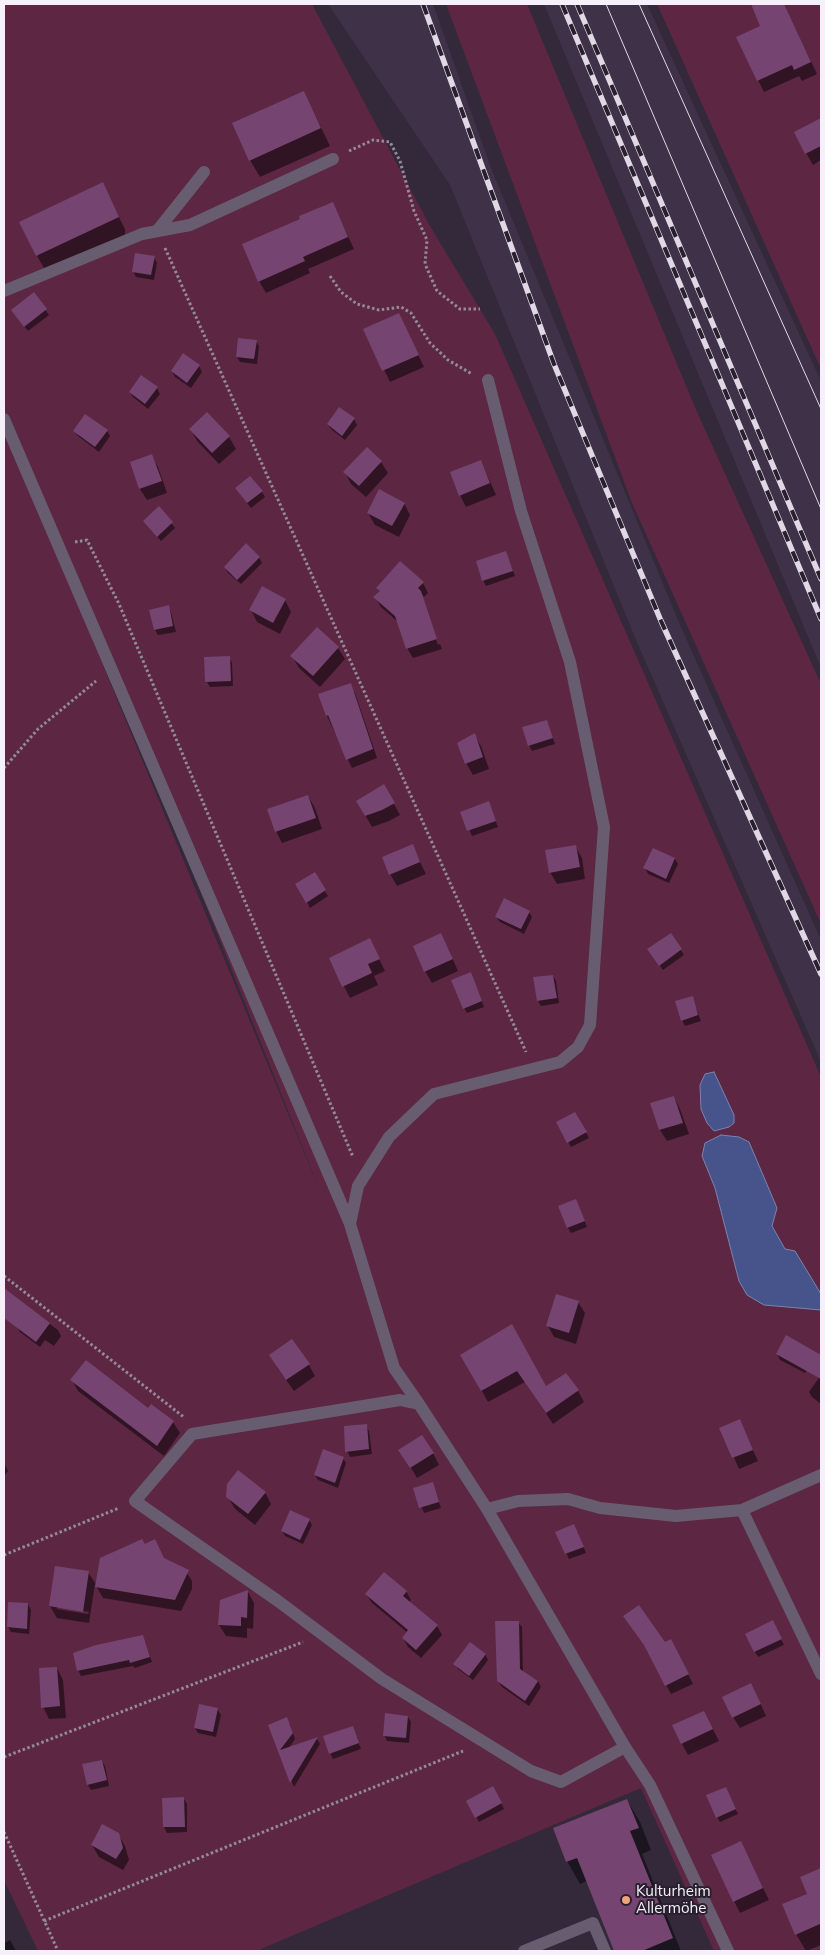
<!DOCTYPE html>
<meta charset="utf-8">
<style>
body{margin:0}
#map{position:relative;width:825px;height:1955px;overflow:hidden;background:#33293a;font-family:Mulish,sans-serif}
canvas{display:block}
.frame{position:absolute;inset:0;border:5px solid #f6f0fb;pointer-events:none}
</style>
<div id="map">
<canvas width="825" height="1955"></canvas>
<div class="frame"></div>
</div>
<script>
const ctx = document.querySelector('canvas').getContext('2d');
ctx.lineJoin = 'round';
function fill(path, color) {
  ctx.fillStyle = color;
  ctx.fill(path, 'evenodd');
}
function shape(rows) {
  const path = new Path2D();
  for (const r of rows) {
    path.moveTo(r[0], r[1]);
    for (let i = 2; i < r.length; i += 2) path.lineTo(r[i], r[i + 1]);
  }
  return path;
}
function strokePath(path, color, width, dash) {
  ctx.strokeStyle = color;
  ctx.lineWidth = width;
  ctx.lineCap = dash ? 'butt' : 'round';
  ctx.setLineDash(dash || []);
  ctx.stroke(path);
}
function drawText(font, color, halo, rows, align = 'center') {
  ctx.font = font + ' Mulish,sans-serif';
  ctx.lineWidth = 4;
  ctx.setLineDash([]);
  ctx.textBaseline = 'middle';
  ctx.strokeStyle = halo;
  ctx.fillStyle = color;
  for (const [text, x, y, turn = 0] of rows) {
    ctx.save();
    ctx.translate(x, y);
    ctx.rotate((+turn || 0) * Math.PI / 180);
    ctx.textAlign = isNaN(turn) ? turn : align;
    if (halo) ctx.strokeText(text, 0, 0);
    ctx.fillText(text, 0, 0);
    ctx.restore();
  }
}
const built = shape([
 [328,4,433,4,491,168,680,625,821,940,821,1062,636,640,450,185],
 [544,4,647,4,821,381,821,668]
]);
const green = shape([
 [4,4,312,4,430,226,495,334,821,1077,821,1951,714,1951,641,1788,261,1949,262,1951,38,1951,4,1880],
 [58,556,111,668,320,1191],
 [446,4,527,4,697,412,821,684,821,924,632,503],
 [657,4,821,4,821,369]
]);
const water = shape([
 [714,1072,734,1115,734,1123,729,1127,714,1131,707,1123,701,1109,700,1085,705,1074,714,1072],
 [721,1135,739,1137,749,1142,777,1208,772,1226,785,1249,795,1251,821,1294,821,1310,764,1305,747,1295,739,1281,715,1188,702,1156,705,1143,721,1135]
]);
const shadow = shape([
 [755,4,783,4,817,74,802,81,799,76,764,92,758,80,762,26,752,5],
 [304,92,330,146,260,177,250,160],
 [821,120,821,160,813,165,806,153],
 [102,184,125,229,125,236,47,273,37,256],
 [332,203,354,249,308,269,310,273,266,293,259,281,301,219],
 [154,257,157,263,154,280,136,277,133,271],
 [34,294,49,315,28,331,16,316],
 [399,315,424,367,390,382,365,330],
 [256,341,259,346,257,364,240,362,237,357],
 [184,355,199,366,202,372,191,388,175,377,172,371],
 [157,388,160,394,148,409,133,397,130,392],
 [207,414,229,437,236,449,219,464,197,441,191,430],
 [354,419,357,425,345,440,332,430,328,425],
 [74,431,107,431,110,436,99,452,78,436],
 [151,455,158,467,167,493,147,500,140,489,131,462],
 [481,461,496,495,466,507,460,495],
 [381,462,388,473,366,497,351,484,345,472],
 [262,492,265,497,251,508,240,494],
 [404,503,410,515,399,537,375,525,368,513],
 [159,508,175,528,161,541,145,522],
 [506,553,515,576,486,586,483,580],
 [259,557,262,563,241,584,228,573,225,567],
 [423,583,428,593,424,597,420,591,438,645,440,644,442,649,413,658,407,648,399,623,381,607,375,597,380,592,378,588],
 [285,600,291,612,280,634,257,622,251,610],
 [168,607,171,612,176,632,158,635,155,630,150,611],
 [338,648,345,659,320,687,299,668,292,656],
 [229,657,232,663,233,686,210,687,207,682],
 [350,685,355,693,377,758,352,768,327,716],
 [547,721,555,744,532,751,529,745],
 [474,734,481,746,489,769,473,775,466,763],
 [384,786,400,815,389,821,372,827,357,801],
 [308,796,315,808,322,829,282,843,276,831],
 [488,802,498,827,472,836,462,812],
 [412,846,426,874,397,886,390,874],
 [575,846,582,858,585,879,557,884,550,872],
 [675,859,678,864,669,883,648,874,645,868],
 [314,874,328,896,310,908,297,884],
 [529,912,532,917,524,934,500,922,496,917],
 [671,934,684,955,663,970,652,955],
 [370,940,385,971,374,976,378,985,350,998,330,959],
 [447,946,458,971,432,983,425,971],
 [553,976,556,981,559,1003,541,1006,538,1001,535,978],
 [473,979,484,1007,467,1013,464,1008],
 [692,998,701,1021,685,1026,682,1020],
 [674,1097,680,1109,689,1134,667,1141,660,1130,652,1104],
 [575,1113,589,1138,571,1147,558,1123],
 [576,1200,587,1227,571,1233,568,1228],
 [4,1290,58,1330,61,1336,54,1346,45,1340,40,1347,20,1332,17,1327,19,1324,4,1315],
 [578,1302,585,1313,576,1344,554,1337,548,1326],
 [511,1326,546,1388,578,1391,584,1402,553,1424,525,1382,488,1402,462,1355],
 [777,1354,814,1356,805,1373,780,1360],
 [309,1365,315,1376,294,1391,277,1367],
 [821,1375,821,1404,812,1397,809,1392],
 [72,1380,173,1422,180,1433,164,1456,78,1391],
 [739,1421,758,1461,739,1469,721,1428],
 [366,1426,369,1431,372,1454,350,1457,347,1451],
 [433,1453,439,1465,417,1478,407,1461],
 [343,1458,346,1463,338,1488,318,1480,315,1475],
 [4,1463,8,1471,4,1476],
 [432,1483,441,1508,424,1513,414,1489],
 [265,1492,271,1504,255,1525,235,1509,228,1497],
 [309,1520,312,1525,303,1544,285,1536,282,1531],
 [577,1531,586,1553,569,1559,557,1533],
 [144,1545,165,1560,185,1570,192,1581,192,1589,181,1611,103,1598,95,1584,89,1623,57,1618,50,1606,88,1572,97,1586],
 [57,1606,89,1612,88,1614,57,1609],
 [406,1591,411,1600,409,1603,437,1626,442,1635,421,1658,408,1647,403,1638,408,1633,372,1603,366,1594],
 [248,1592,254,1603,253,1629,247,1628,247,1638,226,1636,219,1625],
 [28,1604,31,1610,29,1634,11,1632,8,1627],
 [518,1622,522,1627,523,1672,538,1681,541,1687,529,1706,502,1687,498,1681],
 [775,1627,784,1645,758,1657,755,1652],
 [145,1642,152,1662,135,1668,133,1666,81,1676,78,1670],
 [665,1643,676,1650,693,1684,671,1694,666,1685],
 [485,1654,488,1660,473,1680,458,1669,455,1664],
 [57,1668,63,1680,66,1718,49,1719,43,1707],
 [757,1696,766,1716,740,1728,733,1717],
 [218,1710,221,1715,216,1737,198,1733,195,1728],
 [704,1712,719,1741,688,1755,682,1744],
 [408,1717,411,1722,409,1743,387,1741,384,1735],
 [290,1724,295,1739,288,1749,317,1739,320,1744,294,1787,269,1726],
 [352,1727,361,1749,333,1759,330,1753],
 [102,1761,105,1766,109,1786,91,1790,88,1785,84,1765],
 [493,1788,504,1809,479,1822,468,1801],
 [728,1794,738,1814,720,1822,717,1817],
 [164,1799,184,1799,187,1804,187,1832,167,1833,164,1827],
 [627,1800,640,1822,651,1850,642,1854,681,1951,615,1951,587,1881,580,1884,567,1861],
 [118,1834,125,1846,129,1860,123,1870,99,1857,92,1845],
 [741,1843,769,1900,740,1913,712,1856],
 [821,1870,821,1945,806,1951,796,1934,808,1894,801,1878],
 [10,1940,16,1951,4,1951,4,1943]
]);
const building = shape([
 [751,4,784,4,811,62,794,70,792,65,757,81,736,37,760,26],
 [304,91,321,128,249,161,232,123],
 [821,118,821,146,805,154,794,132],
 [103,182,119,217,36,256,19,222],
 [333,202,348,237,303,257,305,261,258,282,242,244,300,219,299,216],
 [135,253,155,256,151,275,132,272],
 [34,292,47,309,24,327,11,310],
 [399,313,419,355,382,371,363,329],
 [238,338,257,340,254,359,236,357],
 [183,353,200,365,187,383,171,371],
 [141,375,158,387,145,404,129,392],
 [339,407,355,418,342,436,327,424],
 [207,412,230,436,212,453,189,429],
 [85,414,108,430,95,447,73,431],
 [367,447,382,461,359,486,343,472],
 [152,454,162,481,139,489,130,462],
 [481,460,490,483,459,496,450,472],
 [250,476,263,491,247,503,235,488],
 [379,489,405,503,392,526,367,513],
 [159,506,173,522,157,537,143,521],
 [246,543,260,557,237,580,224,567],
 [506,551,513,571,482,581,476,561],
 [400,561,424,582,418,588,421,591,437,639,406,649,395,616,373,597,380,591,376,588],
 [262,586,286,599,273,623,249,610],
 [169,605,173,626,154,630,149,610],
 [317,627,339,647,313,676,290,656],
 [230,656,231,681,205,682,204,657],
 [351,683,373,749,346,760,328,715,326,716,318,694],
 [547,720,553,738,528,746,522,727],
 [475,733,483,757,465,764,457,743],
 [384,784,395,803,382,810,365,816,356,801],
 [308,795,316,818,275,832,267,809],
 [489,801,496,821,467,831,460,812],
 [413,844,420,862,389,875,382,857],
 [576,845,580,867,549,873,545,850],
 [653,848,675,858,666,879,643,868],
 [315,872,326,890,306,903,295,884],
 [504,898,530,911,521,929,495,917],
 [441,933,453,959,424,972,413,946],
 [671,933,682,949,659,966,647,949],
 [370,938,380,959,368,964,372,973,342,987,329,958],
 [471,972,482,1001,463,1009,451,980],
 [553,975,557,998,537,1001,533,977],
 [693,996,698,1015,681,1021,675,1001],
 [674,1096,683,1123,659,1130,650,1103],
 [575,1112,587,1132,567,1143,556,1122],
 [576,1199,585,1221,567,1228,558,1206],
 [4,1288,50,1323,36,1342,4,1318],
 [556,1294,579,1301,569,1333,546,1326],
 [512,1324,546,1386,566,1373,579,1390,546,1413,517,1371,481,1391,460,1355],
 [786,1335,821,1355,821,1379,776,1354],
 [292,1339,310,1364,286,1380,269,1355],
 [86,1360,148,1408,151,1404,174,1421,157,1446,70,1380],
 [740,1419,753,1450,732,1458,719,1428],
 [367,1424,369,1449,345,1452,344,1426],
 [422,1435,434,1453,410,1468,398,1450],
 [323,1449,344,1457,335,1483,314,1475],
 [238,1470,266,1492,248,1514,226,1497,227,1484],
 [433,1482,439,1502,419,1508,413,1488],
 [290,1510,310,1519,300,1540,281,1531],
 [574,1524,584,1547,565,1554,555,1532],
 [142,1539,145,1544,155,1539,164,1558,189,1570,175,1600,95,1587,100,1558],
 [55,1566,89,1571,83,1612,49,1606],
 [384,1572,407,1591,403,1596,438,1625,416,1650,402,1638,408,1630,365,1594],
 [248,1590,247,1618,241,1617,241,1626,218,1625,220,1600],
 [8,1602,28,1603,27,1629,7,1627],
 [639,1605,665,1642,671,1639,689,1674,665,1686,644,1645,623,1616],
 [773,1620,782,1639,754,1652,745,1634],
 [495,1621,519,1621,520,1669,538,1681,525,1701,497,1681],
 [143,1635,150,1657,130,1663,129,1660,77,1671,73,1653,96,1645],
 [470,1642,486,1654,469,1676,453,1664],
 [57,1667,60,1706,41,1708,39,1668],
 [751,1683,761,1704,732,1718,722,1697],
 [199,1704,218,1708,213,1732,194,1728],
 [704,1711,713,1729,681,1744,672,1725],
 [385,1713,408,1716,406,1738,383,1736],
 [287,1717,293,1733,280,1750,318,1737,290,1783,268,1725],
 [353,1726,359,1743,329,1754,323,1736],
 [102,1760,107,1780,87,1785,82,1764],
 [493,1786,502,1803,475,1818,466,1801],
 [726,1787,736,1809,716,1818,706,1795],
 [184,1797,185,1827,163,1827,162,1798],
 [627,1799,639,1828,630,1831,673,1938,642,1951,614,1951,577,1858,566,1862,553,1828],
 [102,1824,119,1833,123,1848,116,1859,91,1845],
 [741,1841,763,1888,733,1902,711,1855],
 [821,1868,821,1928,820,1924,795,1935,782,1904,807,1894,800,1877]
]);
const path = shape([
 [349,151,373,140,390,142,400,161,414,211,427,240,425,264,437,291,460,309,480,309],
 [165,248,526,1052],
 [330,276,341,292,357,304,379,310,401,307,411,313,430,343,448,360,472,374],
 [75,542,87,540,119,604,353,1157],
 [4,768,38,729,96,681],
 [4,1276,185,1418],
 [4,1555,119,1508],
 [4,1757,303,1642],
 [4,1832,58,1951],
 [44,1921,463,1751]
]);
const lane = shape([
 [157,231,204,172],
 [4,291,142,234,190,225,333,159],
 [4,419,350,1224],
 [419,1404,394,1368,350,1224,358,1186,389,1137,434,1094,560,1062,578,1047,590,1025,604,827,570,662,521,511,488,380],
 [487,1509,518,1501,568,1499,600,1508,676,1516,742,1510,821,1674],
 [742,1510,821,1475],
 [625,1747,561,1782,531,1771,382,1679,278,1601,135,1501,192,1434,400,1400,419,1404,487,1509,625,1747,650,1785,728,1951],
 [524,1951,593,1923,605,1951]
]);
const tram = shape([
 [606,4,821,509],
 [639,4,821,409]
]);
const rail = shape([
 [423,4,554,364,661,621,821,974],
 [562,4,821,619],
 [577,4,821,579]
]);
const markers = [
 [626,1900,5,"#f0a27a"]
];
const poiNames = [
 ["Kulturheim",636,1891],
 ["Allermöhe",636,1908]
];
fill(built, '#3f3148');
fill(green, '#5d2643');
fill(water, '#47548b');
strokePath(water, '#7c83ad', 1);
fill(shadow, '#0007');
fill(building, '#754470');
strokePath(path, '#938b99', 3, [2.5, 2.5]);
strokePath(lane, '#685d70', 12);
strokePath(tram, '#e0d9e5', 1);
strokePath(rail, '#e0d9e5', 5.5);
strokePath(rail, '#291f2f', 4, [11]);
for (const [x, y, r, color] of markers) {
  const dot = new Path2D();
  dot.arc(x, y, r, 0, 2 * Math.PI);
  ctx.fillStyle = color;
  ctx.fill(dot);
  strokePath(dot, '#291f2f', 2);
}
drawText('15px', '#f6f0fb', '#291f2f', poiNames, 'left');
</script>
